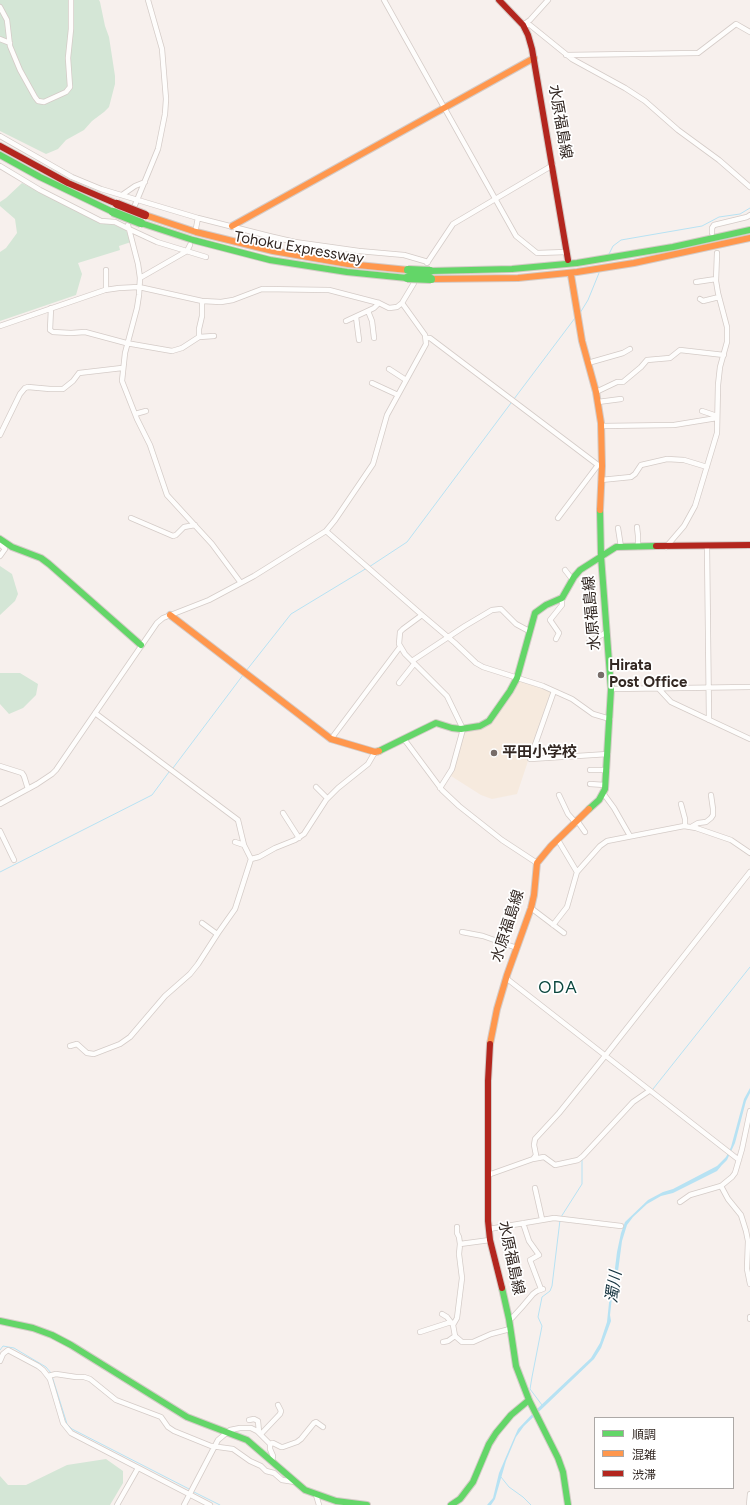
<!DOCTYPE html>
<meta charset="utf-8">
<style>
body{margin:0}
#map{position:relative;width:750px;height:1505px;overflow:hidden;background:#f7f0ed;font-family:Figtree,"Noto Sans JP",sans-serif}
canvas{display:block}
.legend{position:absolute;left:594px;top:1417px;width:140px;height:72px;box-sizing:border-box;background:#fff;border:1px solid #ada9a7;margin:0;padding:5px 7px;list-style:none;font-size:12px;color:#322722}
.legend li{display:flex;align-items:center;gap:8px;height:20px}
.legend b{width:20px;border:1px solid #ada9a7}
</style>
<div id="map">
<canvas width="750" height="1505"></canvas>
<ul class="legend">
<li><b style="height:5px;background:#63d668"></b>順調</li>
<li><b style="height:5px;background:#ff974d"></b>混雑</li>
<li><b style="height:5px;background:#b3261e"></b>渋滞</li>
</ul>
</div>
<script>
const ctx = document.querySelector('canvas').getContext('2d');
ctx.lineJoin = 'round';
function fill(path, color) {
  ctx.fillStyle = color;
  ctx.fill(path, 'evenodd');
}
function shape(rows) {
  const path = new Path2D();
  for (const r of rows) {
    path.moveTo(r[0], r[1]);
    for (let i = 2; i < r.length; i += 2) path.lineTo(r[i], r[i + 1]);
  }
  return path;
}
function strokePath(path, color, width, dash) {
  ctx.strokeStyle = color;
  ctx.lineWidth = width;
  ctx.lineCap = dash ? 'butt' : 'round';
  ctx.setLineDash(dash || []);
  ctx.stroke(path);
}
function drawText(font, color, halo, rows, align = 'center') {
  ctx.font = font + ' Figtree,"Noto Sans JP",sans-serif';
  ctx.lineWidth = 3.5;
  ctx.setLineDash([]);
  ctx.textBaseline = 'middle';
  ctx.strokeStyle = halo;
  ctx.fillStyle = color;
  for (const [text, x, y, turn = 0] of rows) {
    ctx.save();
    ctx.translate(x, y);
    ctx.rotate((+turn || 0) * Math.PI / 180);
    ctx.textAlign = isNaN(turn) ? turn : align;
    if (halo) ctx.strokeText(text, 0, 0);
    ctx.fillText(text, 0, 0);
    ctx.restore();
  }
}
const education = shape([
 [519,680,551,692,517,794,492,799,481,795,451,776,465,731,481,728]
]);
const green = shape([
 [0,0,99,0,100,2,105,26,109,37,115,76,115,84,109,107,104,112,92,121,84,130,66,140,58,149,46,154,0,131],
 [22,183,93,219,110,223,126,230,131,242,119,246,120,250,78,263,82,274,76,295,0,321,0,252,6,248,17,233,15,219,0,206,0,202,6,198],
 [0,566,12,574,18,594,15,601,0,615],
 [0,673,20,673,38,684,36,695,23,708,9,714,0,704],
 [106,1459,123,1471,123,1483,110,1505,0,1505,0,1476,8,1485,26,1485,67,1465]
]);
const water = shape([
 [750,1088,750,1093,746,1101,735,1143,727,1160,722,1165,717,1171,673,1193,661,1196,647,1204,633,1217,627,1225,622,1241,617,1279,613,1288,610,1315,611,1321,601,1348,594,1359,524,1426,516,1437,506,1461,495,1499,491,1505,487,1505,493,1498,499,1473,518,1429,537,1409,591,1358,600,1343,607,1322,611,1284,614,1276,617,1252,621,1233,625,1222,648,1200,663,1192,673,1189,717,1166,726,1157,731,1147,744,1099]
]);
const stream = shape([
 [609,254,613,246,621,240,702,226,719,217,740,214,750,208],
 [580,313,588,300,599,273],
 [514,399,575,318],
 [369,567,407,542,511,403],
 [246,671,291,614,367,568],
 [173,768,243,675],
 [0,872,152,795,169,772],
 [653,1089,750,967],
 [561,1217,582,1184,582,1160],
 [0,1350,3,1346,14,1348,46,1367,51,1373],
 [52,1376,67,1424,72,1429,191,1490],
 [542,1405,530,1389,532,1377,542,1326,538,1317,542,1297,550,1291,552,1286,560,1220],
 [501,1477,509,1487,523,1497,531,1505],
 [194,1492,220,1505]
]);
const street = shape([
 [384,0,516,236,537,253,567,252],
 [0,7,7,20,10,46,20,70,35,97,38,101,44,102,66,92,70,87,68,58,71,29,71,0],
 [523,25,530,25,572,59,625,88,645,101,678,130,719,160,750,187],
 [523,25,530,20,548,0],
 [0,39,10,43],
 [566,55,698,53,736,24,750,32],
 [0,136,72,177,101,189,198,218,269,236,295,242,359,251,404,255,428,262],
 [0,166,40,190,101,221,115,222,129,229,138,264,140,278,139,295,137,308,125,353,122,381,137,419,150,445,167,495,212,544,241,583],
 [122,195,135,186,145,182],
 [135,205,158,149,165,114,166,99,162,49,148,0],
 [128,225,129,229,157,242,206,257],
 [196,228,198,218],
 [712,233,712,228,714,225,747,217,750,215],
 [427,263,453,224,553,165],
 [106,270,106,290],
 [140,278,187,251,190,245],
 [696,282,716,279],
 [700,299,703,301,719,297],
 [51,308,50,330,53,332,71,333,85,332,126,343,172,351,182,348,199,337,214,336],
 [368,311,372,321,374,338],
 [356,317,359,340],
 [346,321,374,308,379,303],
 [0,326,105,290,119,288,139,287,202,301,221,302,233,300,262,289,329,290,379,303,389,308,397,307,402,303],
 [199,337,199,329,202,316,202,301],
 [426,338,430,338,598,465,602,466],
 [588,363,623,353,630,349],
 [389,369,406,380],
 [372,383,398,395],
 [596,392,617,382,623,382,641,367,647,360,670,358,680,350,724,355],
 [598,402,621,399],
 [702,411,717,416],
 [135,414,146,411],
 [601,426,674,425,717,418],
 [0,435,20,394,25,388,28,387,50,389,63,389,73,381,79,373,122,368],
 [601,480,631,477,635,474,641,465,667,459,684,460,707,467],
 [131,518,173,536,176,535,184,527,195,525],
 [558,518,598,465],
 [637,527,638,536,638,547],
 [618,528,621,547],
 [326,531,422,615,455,643,476,663,483,667,543,686,572,699,593,714,610,719],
 [0,544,5,549,0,556],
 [707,546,709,720],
 [666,547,684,526,695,506,717,433,718,385,720,367,727,342,727,327,718,293,716,281,717,253],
 [565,570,572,579],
 [422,615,403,629,400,632,399,644,405,654,447,696,463,729,452,769,440,788],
 [556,639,559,633,550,620,562,605,562,598],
 [589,642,607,632],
 [412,661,465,626,492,610,501,609,516,624,529,631],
 [399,683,414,664],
 [658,688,671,702,750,739],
 [611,689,750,687],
 [554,691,530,759,608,754],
 [95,713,238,820,244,845,251,859],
 [331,739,400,647],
 [404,739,442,790,459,806,502,840,537,863],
 [0,766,22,773,24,776,28,789],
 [590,770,607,770],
 [590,784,605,785],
 [316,787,327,798],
 [603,793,614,808,630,836],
 [559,795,568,814,576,823],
 [0,804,37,784,52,774,56,770,157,623,163,618,209,600,254,576,326,531,335,520,373,464,387,415,426,344,425,335,402,303,414,283],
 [681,804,685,819,685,826],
 [283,813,299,838],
 [578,822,585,832],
 [691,827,698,823,706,822,711,818,713,815,713,809,711,795],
 [0,831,14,860],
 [558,840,577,872],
 [235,842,244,845],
 [531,908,564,933],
 [202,923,217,934],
 [553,925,567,907,577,872,600,846,607,841,684,826,696,828,731,840,750,853],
 [462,932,483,936,517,948],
 [506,978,739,1160],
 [70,1046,77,1044,87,1053,94,1054,120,1044,130,1037,165,996,190,974,198,964,218,933,235,909,251,859,259,857,275,848,295,840,304,834,326,800,338,788,368,764,375,752],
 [533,1159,544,1157,555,1165,578,1160,583,1156,633,1102,649,1091],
 [488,1175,533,1159,536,1155,534,1145,535,1139,559,1113,605,1056,750,872],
 [721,1186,728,1199,741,1215,746,1231,748,1241,747,1269,750,1284],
 [535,1188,542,1219],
 [680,1202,690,1195,721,1186,732,1177,735,1173,742,1149,750,1111],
 [523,1223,529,1241,539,1255,530,1260,541,1289],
 [489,1229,554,1218,621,1226],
 [460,1244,490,1240],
 [442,1314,447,1317,453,1325,455,1336,462,1342,473,1342,491,1334,510,1329],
 [750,1317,750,1319],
 [509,1319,512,1318,522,1307,533,1294,537,1291,543,1289],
 [453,1325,457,1318,462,1278,459,1254,460,1244,459,1237,457,1233,457,1227],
 [420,1332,451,1322],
 [443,1342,448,1341,455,1336],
 [0,1361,3,1354,8,1350,38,1366,43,1370,50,1379,63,1423,71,1433,210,1505],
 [48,1376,56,1374,76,1377,84,1377,90,1379,116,1400,161,1417,168,1427,174,1431,211,1446,233,1449,250,1461,261,1466,266,1471,274,1473,282,1480,295,1482],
 [249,1420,254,1419,258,1421,259,1432],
 [261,1434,280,1414,281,1411,278,1405],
 [270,1444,273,1443,281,1447,283,1447,297,1442,301,1439,314,1423,316,1422,323,1427],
 [316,1495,319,1505],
 [117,1505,138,1468],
 [184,1505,218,1440,230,1430,240,1428,251,1428,257,1431,270,1444,270,1449,273,1456,272,1461],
 [749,1505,750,1494]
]);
const fast = shape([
 [0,155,40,177,113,212],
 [141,223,193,240,270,260,347,272,407,278],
 [430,271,512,269,577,263,673,247,750,230],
 [0,539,12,547,41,558,49,564,141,645],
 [379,751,436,723,452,728,461,729,480,726,489,721,510,691,517,678,535,613,546,605,562,598,574,577,580,570,616,547,656,546],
 [589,809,599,800,605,789,611,689,601,556,600,510],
 [502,1288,509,1319,516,1366,529,1400,558,1458,563,1472,568,1505],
 [0,1321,33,1328,52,1335,71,1345,187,1417,247,1440,305,1490,336,1501,367,1505],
 [451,1505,460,1499,473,1482,489,1444,496,1433,511,1415,529,1400]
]);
const slow = shape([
 [145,215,196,232,273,251,348,264,408,270],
 [232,226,534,58],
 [571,275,582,341,596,392,601,423,602,466,600,510],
 [431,279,518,278,577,272,634,263,750,238],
 [170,615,331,739,375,752,379,751],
 [490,1044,497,1009,507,975,531,908,534,895,537,863,551,846,589,809]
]);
const jam = shape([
 [499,0,523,25,528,35,532,49,568,260],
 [0,146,68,183,117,204],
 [656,546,750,545],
 [490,1044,488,1081,488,1221,490,1240,502,1288]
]);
const fastBridge = shape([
 [113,212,141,223],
 [408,270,430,271],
 [407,278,431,279]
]);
const jamBridge = shape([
 [117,204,145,215]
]);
const markers = [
 [601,675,4,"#776d69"],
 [494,753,4,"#776d69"]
];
const streetNames = [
 ["水原福島線",560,122,80],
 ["Tohoku Expressway",299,248,10],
 ["水原福島線",592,613,-95],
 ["水原福島線",508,926,-72],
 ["水原福島線",511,1258,78]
];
const poiNames = [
 ["Hirata",609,666],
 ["Post Office",609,683],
 ["平田小学校",502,753]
];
const waterNames = [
 ["濁川",614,1287,-82]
];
const quarterNames = [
 ["ODA",558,988]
];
fill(education, '#f6eade');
fill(green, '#d4e6d6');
fill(water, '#b7e2f3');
strokePath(stream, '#b7e2f3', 1);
strokePath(street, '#d4cbc7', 6);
strokePath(fast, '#d4cbc7', 8);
strokePath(slow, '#d4cbc7', 8);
strokePath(jam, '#d4cbc7', 8);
strokePath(street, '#fefdfc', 4.5);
strokePath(fast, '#63d668', 6);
strokePath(slow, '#ff974d', 6);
strokePath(jam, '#b3261e', 6);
strokePath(fastBridge, '#d4cbc7', 10, []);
strokePath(jamBridge, '#d4cbc7', 10, []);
strokePath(fastBridge, '#63d668', 8);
strokePath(jamBridge, '#b3261e', 8);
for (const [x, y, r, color] of markers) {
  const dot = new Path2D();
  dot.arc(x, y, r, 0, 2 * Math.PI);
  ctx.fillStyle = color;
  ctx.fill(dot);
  strokePath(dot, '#fff', 1.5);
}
drawText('15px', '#322722', '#fff', streetNames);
drawText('bold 15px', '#322722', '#fff', poiNames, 'left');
drawText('italic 16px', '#13313d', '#fff', waterNames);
ctx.letterSpacing = '1px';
drawText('17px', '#0b473e', '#fff', quarterNames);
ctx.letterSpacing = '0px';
</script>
